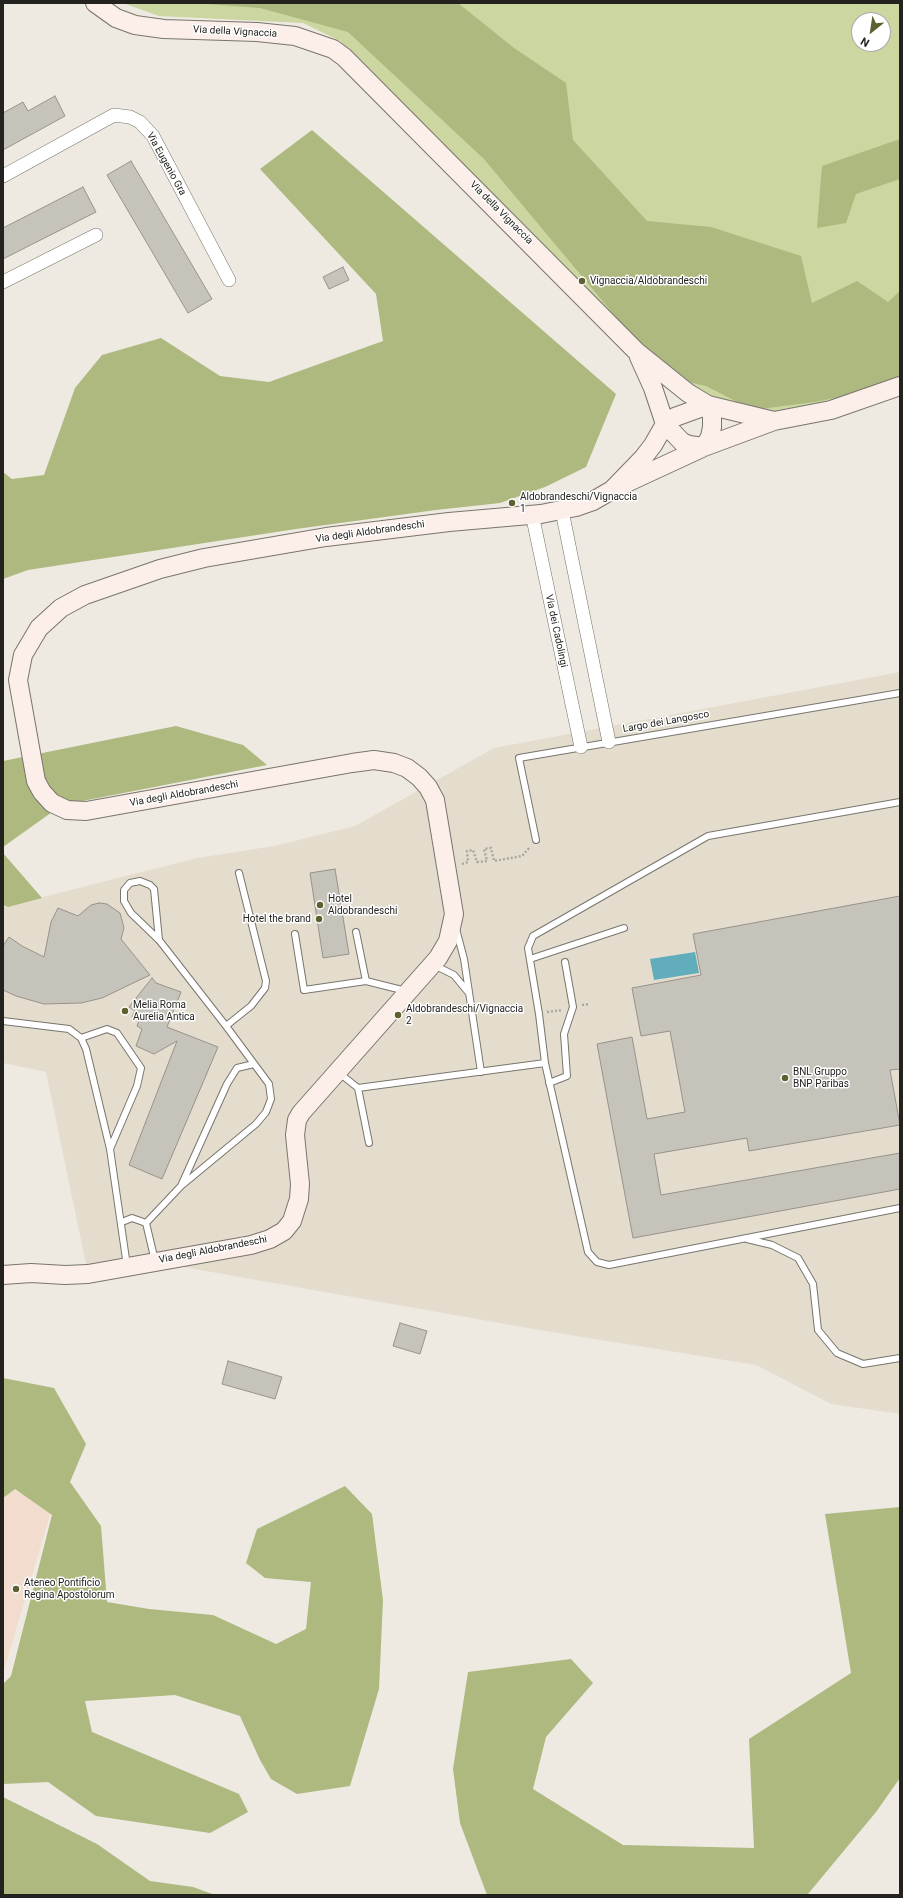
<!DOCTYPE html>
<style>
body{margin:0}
#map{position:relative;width:903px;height:1898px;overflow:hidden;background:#eeeae2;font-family:Roboto,sans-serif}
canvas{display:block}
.frame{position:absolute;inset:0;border:4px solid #23221f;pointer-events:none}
.north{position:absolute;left:851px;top:12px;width:40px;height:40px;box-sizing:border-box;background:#fff;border:1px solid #a7a7a5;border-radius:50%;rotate:210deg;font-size:11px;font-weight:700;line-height:16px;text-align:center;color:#23221f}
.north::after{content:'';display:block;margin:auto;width:14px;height:18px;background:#5d612f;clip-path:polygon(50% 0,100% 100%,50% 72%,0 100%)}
</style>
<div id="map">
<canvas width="903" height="1898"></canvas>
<div class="frame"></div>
<div class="north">N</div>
</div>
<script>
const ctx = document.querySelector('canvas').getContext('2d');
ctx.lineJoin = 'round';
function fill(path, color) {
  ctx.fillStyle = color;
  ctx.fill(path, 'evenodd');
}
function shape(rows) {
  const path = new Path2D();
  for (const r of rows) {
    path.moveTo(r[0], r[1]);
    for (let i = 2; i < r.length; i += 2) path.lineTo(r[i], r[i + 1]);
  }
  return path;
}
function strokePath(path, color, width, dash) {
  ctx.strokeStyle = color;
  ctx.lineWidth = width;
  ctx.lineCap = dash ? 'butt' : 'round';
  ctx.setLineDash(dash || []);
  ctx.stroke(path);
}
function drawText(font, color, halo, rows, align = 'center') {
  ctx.font = font + ' Roboto,sans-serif';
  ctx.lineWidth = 3;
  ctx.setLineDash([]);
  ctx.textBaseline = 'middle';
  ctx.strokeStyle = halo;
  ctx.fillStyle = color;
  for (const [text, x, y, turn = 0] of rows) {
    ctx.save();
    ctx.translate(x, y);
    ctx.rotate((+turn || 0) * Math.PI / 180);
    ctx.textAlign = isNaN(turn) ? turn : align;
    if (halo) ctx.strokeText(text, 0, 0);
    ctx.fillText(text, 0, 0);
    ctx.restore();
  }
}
const built = shape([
 [900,672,900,1414,831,1404,756,1365,539,1330,155,1262,88,1274,46,1072,3,1063,3,907,197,858,274,846,355,826,494,748]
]);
const education = shape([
 [3,1483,51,1511,5,1667,3,1668]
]);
const green = shape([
 [123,3,900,3,900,375,877,390,766,414,728,405,670,374,340,41,303,23,159,16],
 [859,20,883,20,883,44,859,44]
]);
const forest = shape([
 [193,3,458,3,514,48,566,83,573,140,647,221,711,227,801,256,812,303,857,281,888,302,900,291,900,384,815,402,753,410,706,386,679,380,635,340,484,159,348,32,260,8],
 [312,130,616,394,586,467,545,487,500,503,436,510,296,529,28,570,3,579,3,472,12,479,44,475,75,388,102,355,161,338,220,376,269,382,383,341,376,294,260,169],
 [900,139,900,179,856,194,846,223,817,228,822,166],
 [176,726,243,745,267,765,62,805,3,847,3,761],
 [3,853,42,898,8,907,3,905],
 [3,1378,54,1388,86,1444,70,1482,101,1526,107,1602,149,1609,213,1615,276,1644,306,1629,311,1582,265,1578,246,1563,257,1529,345,1486,372,1514,383,1600,379,1689,350,1786,297,1794,271,1779,260,1760,240,1716,175,1695,85,1701,92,1732,239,1794,248,1812,210,1833,96,1816,48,1782,3,1784,3,1684,11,1676,52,1515,15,1489,3,1498],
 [900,1507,900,1778,876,1812,808,1894,487,1895,460,1823,453,1769,468,1672,571,1659,593,1683,546,1737,533,1789,623,1845,754,1848,749,1739,851,1673,825,1514],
 [3,1797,97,1844,150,1881,193,1887,215,1895,3,1895]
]);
const water = shape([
 [695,952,699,973,654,980,650,959]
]);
const building = shape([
 [55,96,65,116,3,150,3,113,23,102,28,111,55,96],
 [131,161,212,299,188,313,107,175,131,161],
 [83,187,96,212,3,259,3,228,83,187],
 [343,267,349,280,329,289,323,277,343,267],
 [335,869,349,954,323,958,310,873,335,869],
 [900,896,900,1069,890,1070,900,1125,749,1151,747,1138,654,1154,661,1195,900,1153,900,1189,633,1238,597,1044,632,1037,647,1119,685,1112,670,1031,641,1036,632,988,701,975,693,934,900,896],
 [99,903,107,904,120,913,124,928,121,939,150,975,102,998,81,1003,44,1004,16,996,3,990,3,946,9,937,22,946,44,957,51,922,58,908,78,916,91,905,99,903],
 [152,978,156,983,181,992,167,1027,218,1047,162,1179,129,1165,177,1041,154,1054,136,1046,142,1029,137,1026,139,1020,132,1017,135,1011,129,1007,152,978],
 [400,1323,427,1331,420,1354,393,1346,400,1323],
 [228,1361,282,1377,275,1399,222,1384,228,1361]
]);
const path = shape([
 [462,864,468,862,467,851,473,850,477,862,487,861,484,849,491,848,494,861,522,856,530,847],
 [582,1005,590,1004],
 [547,1012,562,1010]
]);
const lane = shape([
 [536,840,519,758,900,693],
 [456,929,464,959,481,1072],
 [356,932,366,981],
 [295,934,304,990,366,981,406,991],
 [159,940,154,889,150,885,140,881,130,883,124,890,124,901,131,913,159,940,226,1026,269,1084,271,1099,266,1112,256,1124,181,1186],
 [530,959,624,928],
 [434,965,454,975,468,992],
 [3,1021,69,1029,81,1038,86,1049,110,1149,127,1266],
 [226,1026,251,1006,265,988,266,981,239,873],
 [81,1038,107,1029,117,1033,141,1068,137,1086,110,1149],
 [545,1063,539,1014,528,948,533,936,708,836,900,802],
 [338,1072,358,1088,545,1063,588,1252,597,1262,609,1265,900,1208],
 [549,1083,567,1076,564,1034,573,1007,565,962],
 [358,1088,369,1143],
 [122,1222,132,1218,146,1223,155,1261],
 [146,1223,181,1186,227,1084,237,1068,254,1064],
 [747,1239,772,1245,798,1258,813,1284,818,1330,837,1353,863,1364,900,1358]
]);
const street = shape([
 [3,176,114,115,130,117,140,122,153,136,229,280],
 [3,282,96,235],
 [562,511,609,742],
 [532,514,581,747]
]);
const secondary = shape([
 [95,3,116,18,135,25,164,29,257,32,295,36,333,49,344,57,637,352,688,393,708,405,774,421,831,410,900,386],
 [639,357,653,388,665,424,682,442,689,445,704,447],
 [704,447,710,437,712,427,712,416,708,405],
 [622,485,704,447,774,421],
 [3,1275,31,1273,65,1275,88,1274,251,1245,270,1239,284,1231,292,1221,299,1199,300,1184,295,1135,297,1120,301,1113,438,958,448,941,454,914,435,800,428,787,419,777,407,768,394,763,374,760,352,763,86,811,67,810,52,803,42,792,36,781,18,680,23,655,39,628,61,608,85,595,160,569,204,558,326,537,449,522,541,514,576,507,593,501,612,490,643,458,653,445,665,424,675,417,708,405]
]);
const markers = [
 [582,281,4,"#5d612f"],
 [512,503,4,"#5d612f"],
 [320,905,4,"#5d612f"],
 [319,919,4,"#5d612f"],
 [125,1011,4,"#5d612f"],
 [398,1015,4,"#5d612f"],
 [785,1078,4,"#5d612f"],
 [16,1589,4,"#5d612f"]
];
const streetNames = [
 ["Via della Vignaccia",235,32,3],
 ["Via Eugenio Gra",166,164,61],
 ["Via della Vignaccia",501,213,45],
 ["Via degli Aldobrandeschi",370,532,-8],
 ["Via dei Cadolingi",556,631,78],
 ["Largo dei Langosco",666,722,-10],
 ["Via degli Aldobrandeschi",184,794,-10],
 ["Via degli Aldobrandeschi",213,1250,-11]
];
const poiNames = [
 ["Vignaccia/Aldobrandeschi",590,281],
 ["Aldobrandeschi/Vignaccia",520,497],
 ["1",520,509],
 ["Hotel",328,899],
 ["Aldobrandeschi",328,911],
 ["Hotel the brand",311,919,"right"],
 ["Melia Roma",133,1005],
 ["Aurelia Antica",133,1017],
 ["Aldobrandeschi/Vignaccia",406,1009],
 ["2",406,1021],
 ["BNL Gruppo",793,1072],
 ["BNP Paribas",793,1084],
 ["Ateneo Pontificio",24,1583],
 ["Regina Apostolorum",24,1595]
];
fill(built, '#e4ddce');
fill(education, '#f1dcce');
fill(green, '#cbd6a0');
fill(forest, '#adb97f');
fill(water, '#61adbc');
fill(building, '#c6c3bb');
strokePath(building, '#97938c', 1);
strokePath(lane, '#78756e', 8);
strokePath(street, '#78756e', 14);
strokePath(secondary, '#78756e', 20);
strokePath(path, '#aaa7a1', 2.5, [2, 2]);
strokePath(lane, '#fff', 6);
strokePath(street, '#fff', 13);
strokePath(secondary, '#fceee8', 18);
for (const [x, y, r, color] of markers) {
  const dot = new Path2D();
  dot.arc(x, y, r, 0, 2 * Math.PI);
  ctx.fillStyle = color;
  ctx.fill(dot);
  strokePath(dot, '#fff', 1.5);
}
drawText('10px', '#23221f', '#fff', streetNames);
drawText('10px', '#23221f', '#fff', poiNames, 'left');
</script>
